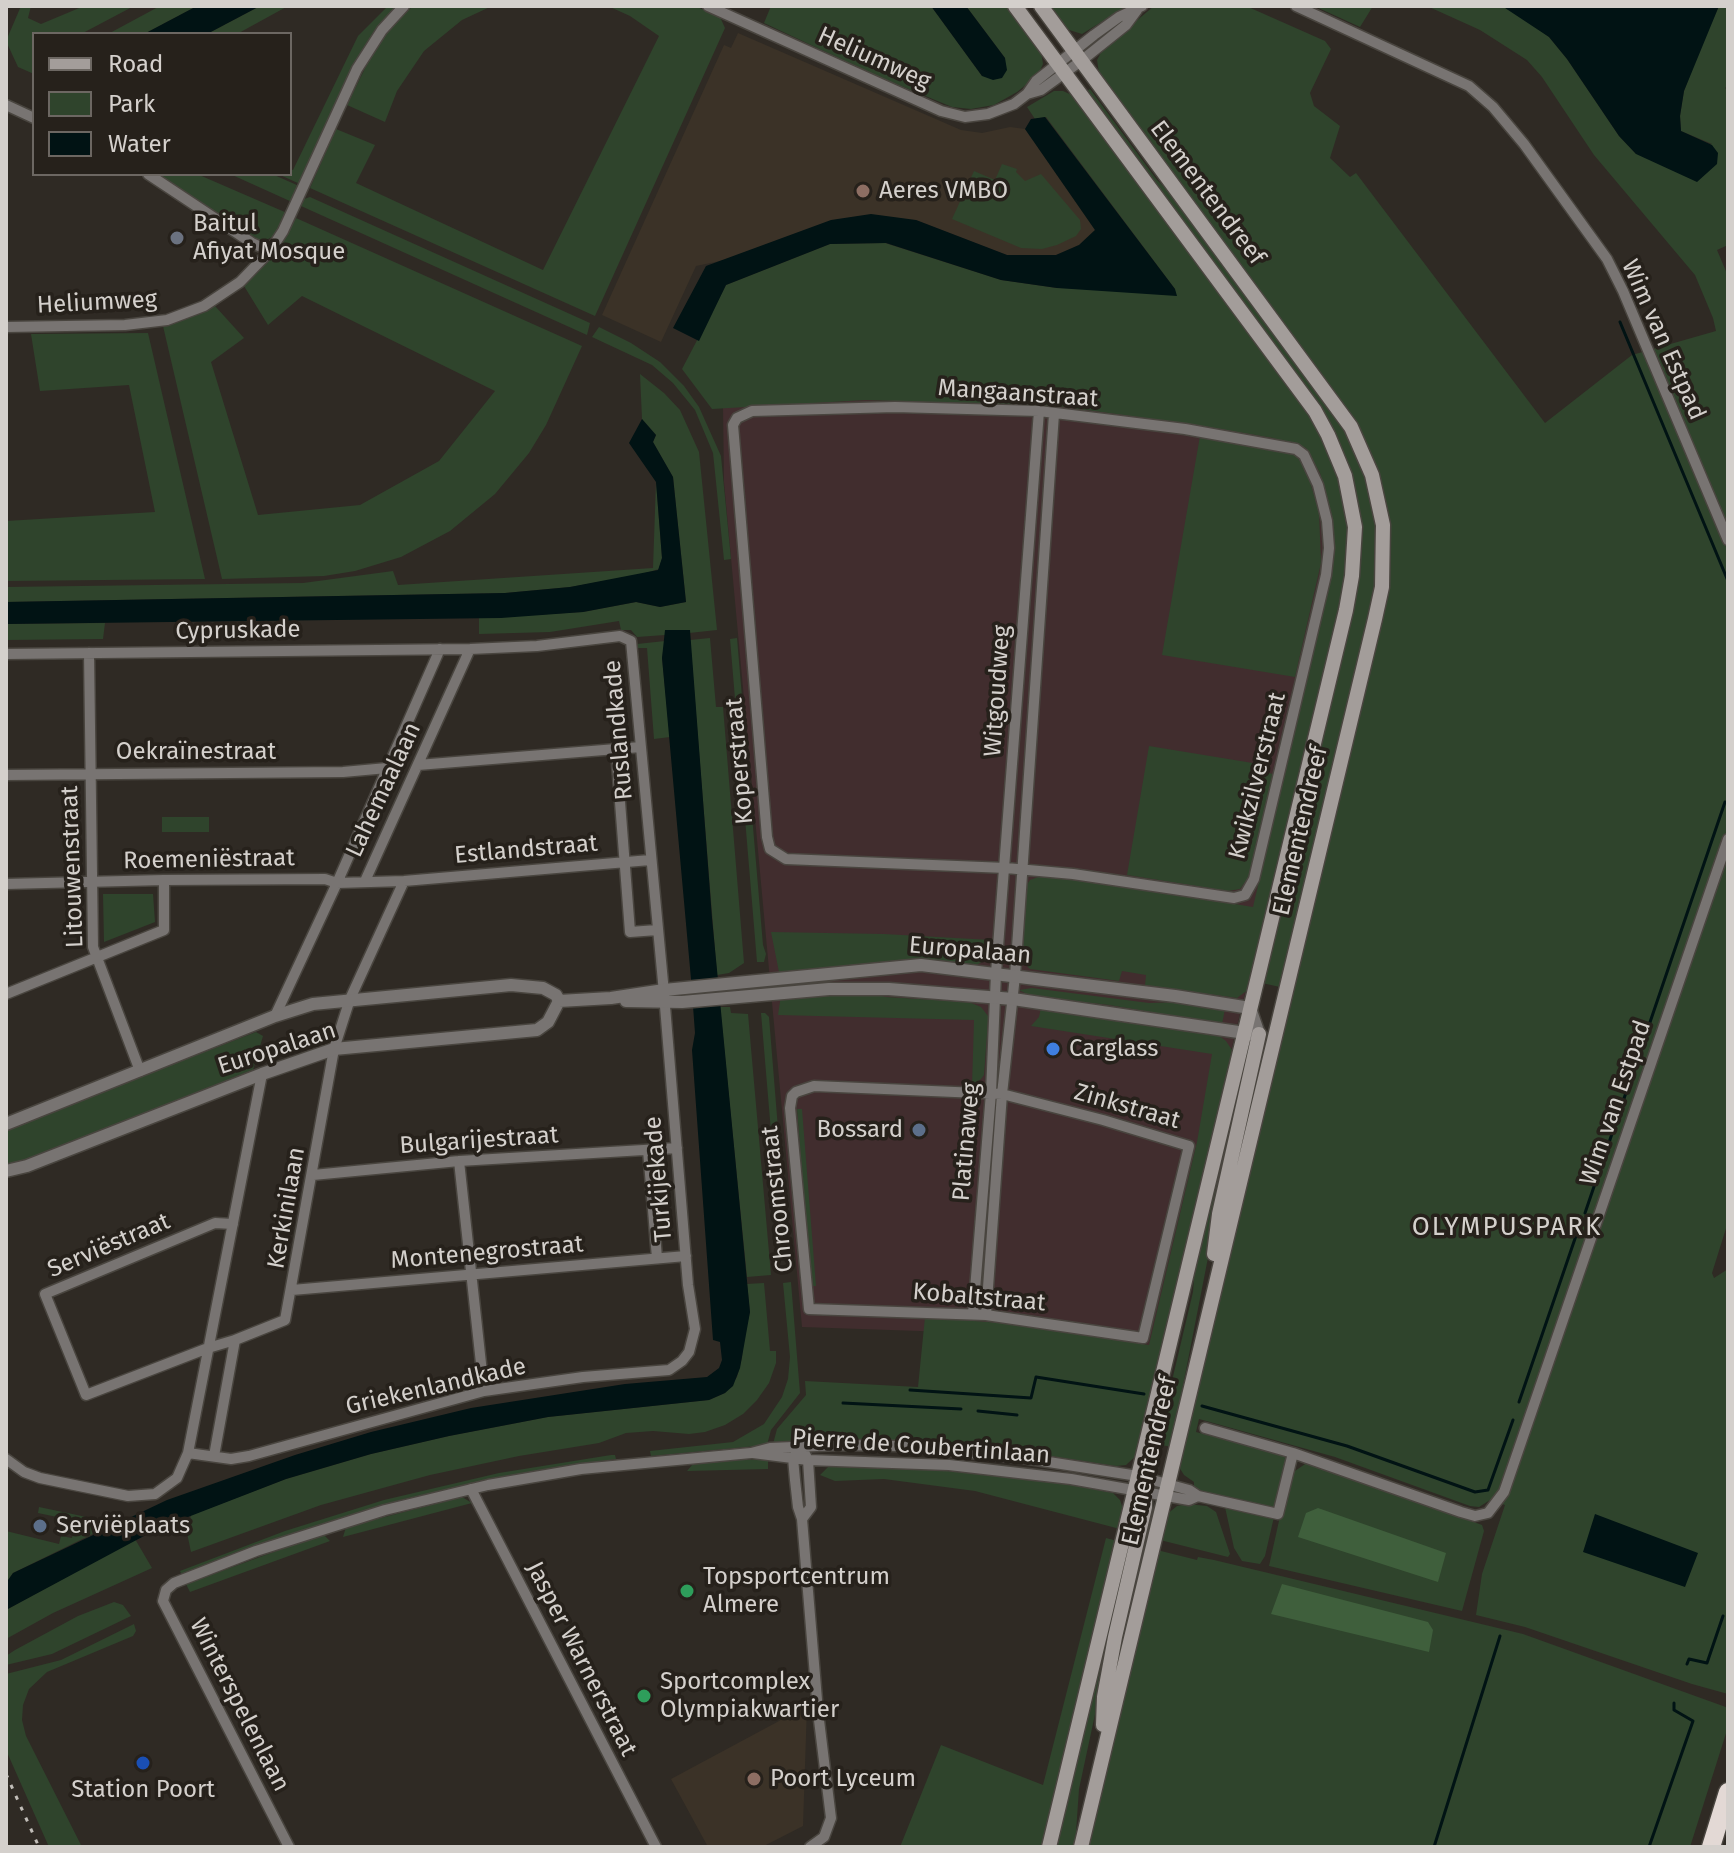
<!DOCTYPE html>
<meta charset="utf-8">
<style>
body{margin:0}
#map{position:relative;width:1734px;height:1853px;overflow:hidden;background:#2f2a24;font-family:"Fira Sans",sans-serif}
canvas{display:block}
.frame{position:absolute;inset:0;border:8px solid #d4d0cc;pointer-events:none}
.legend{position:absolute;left:32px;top:32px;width:260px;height:144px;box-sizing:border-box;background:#26211b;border:2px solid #6c6762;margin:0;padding:10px 14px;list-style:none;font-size:24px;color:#d4d0cc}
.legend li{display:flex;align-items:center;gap:16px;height:40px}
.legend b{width:40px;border:2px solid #6c6762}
</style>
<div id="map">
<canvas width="1734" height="1853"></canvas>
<div class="frame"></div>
<ul class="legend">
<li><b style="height:10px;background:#a39d9a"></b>Road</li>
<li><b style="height:22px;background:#2f442c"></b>Park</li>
<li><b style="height:22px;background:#011314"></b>Water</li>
</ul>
</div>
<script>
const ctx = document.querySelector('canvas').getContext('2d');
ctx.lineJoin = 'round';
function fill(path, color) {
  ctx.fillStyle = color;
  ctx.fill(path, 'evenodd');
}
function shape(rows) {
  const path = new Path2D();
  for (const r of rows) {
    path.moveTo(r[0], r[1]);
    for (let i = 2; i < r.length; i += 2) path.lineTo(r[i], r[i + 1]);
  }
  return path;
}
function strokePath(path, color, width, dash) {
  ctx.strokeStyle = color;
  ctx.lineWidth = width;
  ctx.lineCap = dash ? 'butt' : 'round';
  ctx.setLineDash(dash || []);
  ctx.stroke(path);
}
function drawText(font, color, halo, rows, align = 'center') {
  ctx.font = font + ' "Fira Sans",sans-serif';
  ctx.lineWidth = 7;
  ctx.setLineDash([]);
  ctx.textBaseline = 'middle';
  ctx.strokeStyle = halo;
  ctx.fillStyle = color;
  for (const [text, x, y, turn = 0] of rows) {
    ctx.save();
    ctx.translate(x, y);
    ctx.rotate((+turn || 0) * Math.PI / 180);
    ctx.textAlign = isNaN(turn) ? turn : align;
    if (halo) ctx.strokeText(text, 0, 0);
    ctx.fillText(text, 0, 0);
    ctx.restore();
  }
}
const built = shape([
 [738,33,961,130,982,133,1010,127,1025,129,1095,230,1079,245,1056,255,1031,257,1007,255,916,220,696,266,661,342,602,315,724,45,731,48],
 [807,1706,803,1826,762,1847,708,1847,671,1779]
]);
const industrial = shape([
 [952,390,1156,404,1314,443,1336,498,1341,564,1296,781,1156,1363,978,1333,802,1327,724,482,723,406]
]);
const green = shape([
 [21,6,31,6,28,18,41,24,84,6,134,6,81,34,34,34,34,74,18,67,6,41],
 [160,6,197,6,144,34,108,34],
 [260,6,288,6,237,34,207,34],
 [388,6,397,6,376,28,358,57,300,184,278,174,290,174,290,169,293,170,358,36],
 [413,6,492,6,462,20,424,51,397,91,385,122,347,105,374,50,394,24],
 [608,6,695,6,720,17,725,28,595,316,310,188,336,129,375,145,356,183,543,270,659,36,630,16],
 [771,6,931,6,982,76,1005,58,966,6,1008,6,1041,51,1043,64,1038,75,1017,92,994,105,971,109,952,107,877,76,764,23],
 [1049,6,1127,6,1082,34,1066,29],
 [1154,6,1246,6,1325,41,1331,49,1310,93,1314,106,1340,126,1330,158,1350,177,1356,173,1545,423,1632,355,1716,331,1713,318,1695,275,1594,155,1542,77,1527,60,1480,30,1427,6,1502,6,1521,16,1549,37,1567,59,1619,136,1636,154,1712,144,1681,131,1680,116,1684,91,1702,43,1719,6,1728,6,1728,85,1725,88,1728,91,1728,245,1717,250,1728,276,1728,1222,1712,1273,1714,1278,1728,1269,1728,1694,1692,1684,1525,1627,1476,1615,1482,1574,1505,1505,1490,1500,1479,1507,1470,1506,1335,1457,1199,1419,1196,1432,1288,1456,1265,1556,1260,1564,1242,1561,1234,1548,1223,1498,1198,1490,1194,1486,1194,1482,1184,1475,1179,1467,1387,588,1390,548,1386,503,1380,480,1365,441,1349,412,1099,73,1097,60,1103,49],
 [1314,6,1373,6,1360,27],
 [1090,89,1157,180,1177,199,1339,418,1364,468,1375,512,1378,542,1375,591,1280,987,1262,983,1356,590,1349,471,1085,92],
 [1054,91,1063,91,1074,96,1313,419,1336,468,1348,526,1346,584,1249,989,1237,998,1145,985,1146,975,1122,971,1119,981,1030,969,1021,960,1019,951,1024,889,1030,880,1041,876,1126,886,1253,907,1331,573,1333,545,1329,507,1320,473,1306,448,1273,438,1197,425,1057,406,865,400,712,409,682,369,726,285,830,244,885,243,1001,280,1057,288,1175,289,1046,117,1035,119,1027,107],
 [1002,164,1017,169,1016,172,1025,181,1041,174,1080,220,1081,229,1076,236,1057,245,1042,249,1021,248,952,219,974,171,995,180],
 [156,174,197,174,287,213,274,236,266,240,259,240],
 [230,174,272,174,299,186,292,202],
 [310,197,590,323,587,335,301,206,304,199],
 [296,218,582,346,546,425,529,453,495,494,450,531,401,557,355,571,324,576,222,579,163,326,215,306,244,338,211,362,258,515,360,505,439,461,495,391,302,296,268,325,244,286,272,258],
 [599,327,631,343,660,362,684,386,699,407,721,456,731,559,724,560,713,453,695,410,673,383,652,365,592,337],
 [148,333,205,579,6,581,6,521,155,512,129,385,40,391,31,334],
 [640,374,664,393,680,410,699,452,717,630,689,633,690,630,665,631,665,635,637,637,631,630,621,630,619,621,550,632,479,634,479,618,583,612,636,602,660,607,686,602,673,477,653,442,656,435,642,419],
 [1200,436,1283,451,1294,454,1305,466,1319,511,1321,563,1295,677,1162,655],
 [656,482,662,558,659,569,635,576,570,587,505,593,6,602,6,587,303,583,393,571,398,585,653,568],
 [105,623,103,639,6,640,6,624],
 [710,638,716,707,723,707,744,963,729,973,717,975,690,640],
 [737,638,763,945,766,954,764,962,757,962,730,639],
 [665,641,662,658,670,737,654,739,647,648,638,648,637,644],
 [1149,746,1265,765,1264,772,1273,774,1248,878,1240,889,1228,891,1127,875],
 [162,817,209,817,209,832,162,832],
 [103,894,153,894,155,922,104,942],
 [771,932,884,934,991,940,989,957,977,965,933,963,780,977],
 [1032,988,1149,1003,1179,1002,1225,1009,1222,1024,1109,1005,1031,996,1019,990],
 [870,993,886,997,969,1002,981,1007,988,1016,988,1021,984,1075,981,1079,972,1086,974,1020,778,1015,781,995],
 [720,1007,730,1007,731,1013,748,1014,771,1275,747,1277],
 [1041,1008,1218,1035,1226,1041,1232,1050,1138,1454,1126,1465,1116,1466,1018,1451,920,1442,818,1439,773,1444,777,1429,806,1395,805,1381,918,1387,925,1317,1001,1323,1149,1345,1197,1142,1212,1054,1031,1026,1039,1017],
 [761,1013,765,1013,769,1017,784,1203,777,1203],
 [256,1032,263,1036,253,1070,25,1161,11,1165,6,1163,6,1129],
 [1242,1066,1251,1068,1214,1227,1171,1447,1157,1444,1193,1292,1195,1263],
 [797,1109,802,1109,816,1286,811,1286],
 [791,1282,800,1393,771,1430,767,1445,651,1456,650,1451,733,1442,764,1424,782,1397,788,1379,790,1357,783,1283],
 [764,1283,770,1351,776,1351,776,1363,769,1383,757,1400,743,1414,725,1425,705,1432,689,1434,653,1431,626,1433,599,1443,519,1456,430,1475,321,1505,191,1552,187,1533,191,1515,286,1479,371,1454,449,1436,548,1417,709,1400,725,1393,737,1377,742,1358,744,1336,750,1312,747,1284],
 [611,1455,615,1455,616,1459,508,1476,404,1499,287,1535,182,1575,180,1571,285,1531,384,1500,499,1473],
 [768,1459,768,1469,687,1471,692,1465,709,1461],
 [1308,1462,1482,1525,1484,1531,1462,1611,1269,1566,1288,1480,1292,1473],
 [830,1465,929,1469,1061,1483,1113,1493,1120,1500,1123,1509,1120,1529,975,1491,884,1479,835,1481,820,1475],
 [462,1497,472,1503,343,1537,346,1527],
 [1187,1504,1207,1506,1216,1512,1230,1554,1228,1557,1160,1540,1166,1515,1177,1506],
 [39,1507,115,1523,13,1573,6,1583,6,1531,59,1544,61,1536,72,1538,76,1521,38,1513],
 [323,1534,330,1541,190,1592,186,1584],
 [1106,1538,1117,1541,1043,1847,900,1847,941,1745,1043,1785],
 [135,1539,152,1568,53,1613,6,1639,6,1610],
 [1157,1550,1197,1560,1198,1557,1214,1560,1523,1634,1723,1706,1728,1708,1728,1727,1690,1847,1087,1847],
 [1126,1551,1130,1551,1079,1789,1075,1847,1055,1847],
 [114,1602,123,1605,131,1616,52,1654,6,1665,6,1656,15,1650,78,1616],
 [134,1624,136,1631,133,1636,47,1672,29,1689,23,1705,22,1720,26,1736,82,1847,49,1847,6,1750,6,1674,61,1660]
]);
const forest = shape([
 [1318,1508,1446,1553,1438,1582,1298,1537,1306,1513],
 [1282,1584,1428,1622,1433,1630,1429,1652,1271,1614]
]);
const water = shape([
 [197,6,260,6,207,34,144,34],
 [931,6,966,6,1005,58,1007,70,1002,78,993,80,982,76],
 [1502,6,1719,6,1684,91,1680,116,1681,131,1712,145,1718,153,1717,164,1697,182,1636,154,1619,136,1567,59,1549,37],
 [1045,117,1175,289,1177,296,1057,288,1001,280,886,243,830,244,726,285,699,341,673,328,706,266,831,220,871,214,916,220,1007,255,1056,255,1079,245,1095,230,1025,129,1031,119],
 [642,419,656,435,653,442,673,477,686,602,660,607,636,602,583,612,501,618,6,624,6,602,505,593,570,587,658,570,662,558,656,482,629,443],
 [665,630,690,630,712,918,750,1312,740,1368,733,1386,725,1393,709,1400,548,1417,449,1436,371,1454,286,1479,157,1529,6,1610,6,1583,13,1573,167,1500,295,1455,371,1432,471,1408,625,1384,707,1377,719,1368,722,1360,720,1342,713,1340,692,1050,695,1033,691,979,662,658],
 [1595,1514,1698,1553,1685,1587,1583,1552]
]);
const stream = shape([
 [1620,322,1728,581],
 [1585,1213,1725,802],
 [910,1390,1031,1398,1036,1377,1144,1394],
 [1519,1402,1579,1227],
 [843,1403,961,1409],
 [1202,1406,1347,1446,1475,1492,1488,1490,1513,1420],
 [978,1411,1017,1415],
 [1687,1664,1689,1659,1707,1663,1723,1616],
 [1434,1847,1500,1636],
 [1649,1847,1693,1721,1674,1710,1674,1703]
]);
const minor = shape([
 [708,6,941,111,965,117,988,114,1014,104,1027,94,1036,81,1094,35,1119,17,1142,6],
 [1296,6,1469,86,1493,107,1524,144,1607,259,1623,291,1728,540],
 [1027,94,1041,90,1081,61,1126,25,1137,10],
 [6,105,34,118],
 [148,174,252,243,270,251],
 [6,327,125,325,167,320,204,306,240,282,270,251,283,231,357,69,382,30,404,6],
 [895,407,1039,411,1185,429,1296,449,1304,455,1318,485,1327,521,1329,548,1326,575,1254,879,1245,895,1234,898,1073,874,1006,868,786,859,770,849,767,837,733,425,737,418,752,411,895,407],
 [89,653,93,947,140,1071],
 [6,654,470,649,537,646,620,636,631,641,663,982,688,1285,695,1329,689,1352,682,1361,669,1370,583,1377,484,1391,249,1456,231,1459,188,1453],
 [616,750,630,932,657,930],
 [418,765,641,747],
 [6,775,343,772,387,768],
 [365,881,470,649],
 [6,884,164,880,325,879,337,883,404,881,650,860],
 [6,994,164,930,164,880],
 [275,1016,337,883,440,649],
 [814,1086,1002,1094,1103,1120,1189,1146,1143,1338,986,1315,809,1309,790,1108,792,1096,796,1092,814,1086],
 [648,1150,657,1258],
 [459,1161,484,1391],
 [313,1175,459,1161,677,1148],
 [233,1224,215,1223,45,1294,86,1395,208,1348,235,1340],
 [292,1290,686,1256],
 [973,1314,991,1093,996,973,1039,411],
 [986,1315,1002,1094,1015,976,1054,414],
 [1205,1428,1293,1453,1461,1512,1475,1516,1488,1513,1504,1492,1728,839],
 [753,1453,808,1460,949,1465,1071,1479,1189,1500,1198,1496],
 [214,1456,235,1340,285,1320,334,1049,350,999,404,881],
 [6,1459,24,1472,40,1478,128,1496,155,1494,177,1478,188,1453,262,1074],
 [471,1489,656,1847],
 [802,1519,811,1507,808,1460,801,1446,793,1458,795,1480,798,1507,802,1519,818,1712,831,1818,824,1837,810,1847],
 [289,1847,163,1601,166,1590,174,1583,256,1551,385,1510,488,1485,581,1469,751,1453,770,1448,840,1445,897,1446,1023,1458,1138,1476,1189,1490,1198,1496,1278,1514,1293,1453]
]);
const tertiary = shape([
 [559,1001,611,998,664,990,921,965,1175,996,1250,1008,1259,1034],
 [626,1001,682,1002,829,989,889,989,1013,999,1252,1034],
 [6,1124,275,1016,313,1004,511,985,543,988,556,995,559,1001],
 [6,1171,27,1166,262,1074,334,1049,537,1030,548,1022,559,1001]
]);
const secondary = shape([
 [1015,6,1315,411,1328,435,1345,476,1355,527,1352,576,1346,610,1049,1847],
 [1041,6,1351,427,1372,475,1383,525,1382,587,1375,619,1081,1847],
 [1214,1254,1219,1214,1259,1034],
 [1103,1725,1104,1697,1115,1637,1145,1507,1145,1487,1138,1476]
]);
const motorway = shape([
 [1711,1847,1728,1792]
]);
const rail = shape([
 [6,1774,39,1847]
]);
const markers = [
 [863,191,8,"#8d6e63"],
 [177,238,8,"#6b7280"],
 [1053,1049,8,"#3f7fe0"],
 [919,1130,8,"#5c6f8a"],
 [40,1526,8,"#5c6f8a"],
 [687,1591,8,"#2e9e5b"],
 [644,1696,8,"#2e9e5b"],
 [143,1763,8,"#1a4fb4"],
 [754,1779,8,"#8d6e63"]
];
const streetNames = [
 ["Heliumweg",874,59,24],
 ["Elementendreef",1207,193,53],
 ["Heliumweg",97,303,-3],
 ["Wim van Estpad",1663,340,66],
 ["Mangaanstraat",1018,394,4],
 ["Cypruskade",238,631,-1],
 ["Witgoudweg",998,691,-86],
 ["Ruslandkade",619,730,-95],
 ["Oekraïnestraat",196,752],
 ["Koperstraat",740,761,-95],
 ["Kwikzilverstraat",1258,776,-76],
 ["Lahemaalaan",384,790,-65],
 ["Elementendreef",1301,831,-77],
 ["Estlandstraat",526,850,-5],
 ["Roemeniëstraat",209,860,-1],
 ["Litouwenstraat",73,867,-92],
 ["Europalaan",970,951,5],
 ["Europalaan",277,1049,-18],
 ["Wim van Estpad",1616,1103,-71],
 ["Zinkstraat",1127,1107,16],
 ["Bulgarijestraat",479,1141,-4],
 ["Platinaweg",967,1142,-85],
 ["Turkijekade",659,1179,-95],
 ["Chroomstraat",778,1199,-96],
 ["Kerkinilaan",287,1208,-80],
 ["Serviëstraat",109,1246,-23],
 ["Montenegrostraat",487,1253,-5],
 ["Kobaltstraat",979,1298,5],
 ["Griekenlandkade",436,1387,-13],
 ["Pierre de Coubertinlaan",921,1447,4],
 ["Elementendreef",1150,1461,-77],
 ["Jasper Warnerstraat",581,1659,63],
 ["Winterspelenlaan",239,1705,63]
];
const poiNames = [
 ["Aeres VMBO",879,191],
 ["Baitul",193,224],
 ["Afiyat Mosque",193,252],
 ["Carglass",1069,1049],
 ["Bossard",903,1130,"right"],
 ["Serviëplaats",56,1526],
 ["Topsportcentrum",703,1577],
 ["Almere",703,1605],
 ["Sportcomplex",660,1682],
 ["Olympiakwartier",660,1710],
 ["Poort Lyceum",770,1779],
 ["Station Poort",143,1790,"center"]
];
const neighbourhoodNames = [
 ["OLYMPUSPARK",1507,1228]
];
fill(built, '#3b3227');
fill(industrial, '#412d2e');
fill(green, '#2f442c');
fill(forest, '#3f5f3c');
fill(water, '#011314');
strokePath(stream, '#011314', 3);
strokePath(minor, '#49453f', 13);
strokePath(tertiary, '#49453f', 15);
strokePath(secondary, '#49453f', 17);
strokePath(motorway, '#49453f', 21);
strokePath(minor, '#787472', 10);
strokePath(tertiary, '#787472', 12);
strokePath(secondary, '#a39d9a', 14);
strokePath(motorway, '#e3d9d5', 18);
strokePath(rail, '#c1bdb8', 3, [4, 8]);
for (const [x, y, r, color] of markers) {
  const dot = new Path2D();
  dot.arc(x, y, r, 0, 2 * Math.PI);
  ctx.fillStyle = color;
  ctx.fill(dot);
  strokePath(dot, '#26211b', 3);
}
drawText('24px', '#d4d0cc', '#26211b', streetNames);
drawText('24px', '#d4d0cc', '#26211b', poiNames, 'left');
ctx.letterSpacing = '2px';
drawText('26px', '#d4d0cc', '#26211b', neighbourhoodNames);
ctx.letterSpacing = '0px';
</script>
